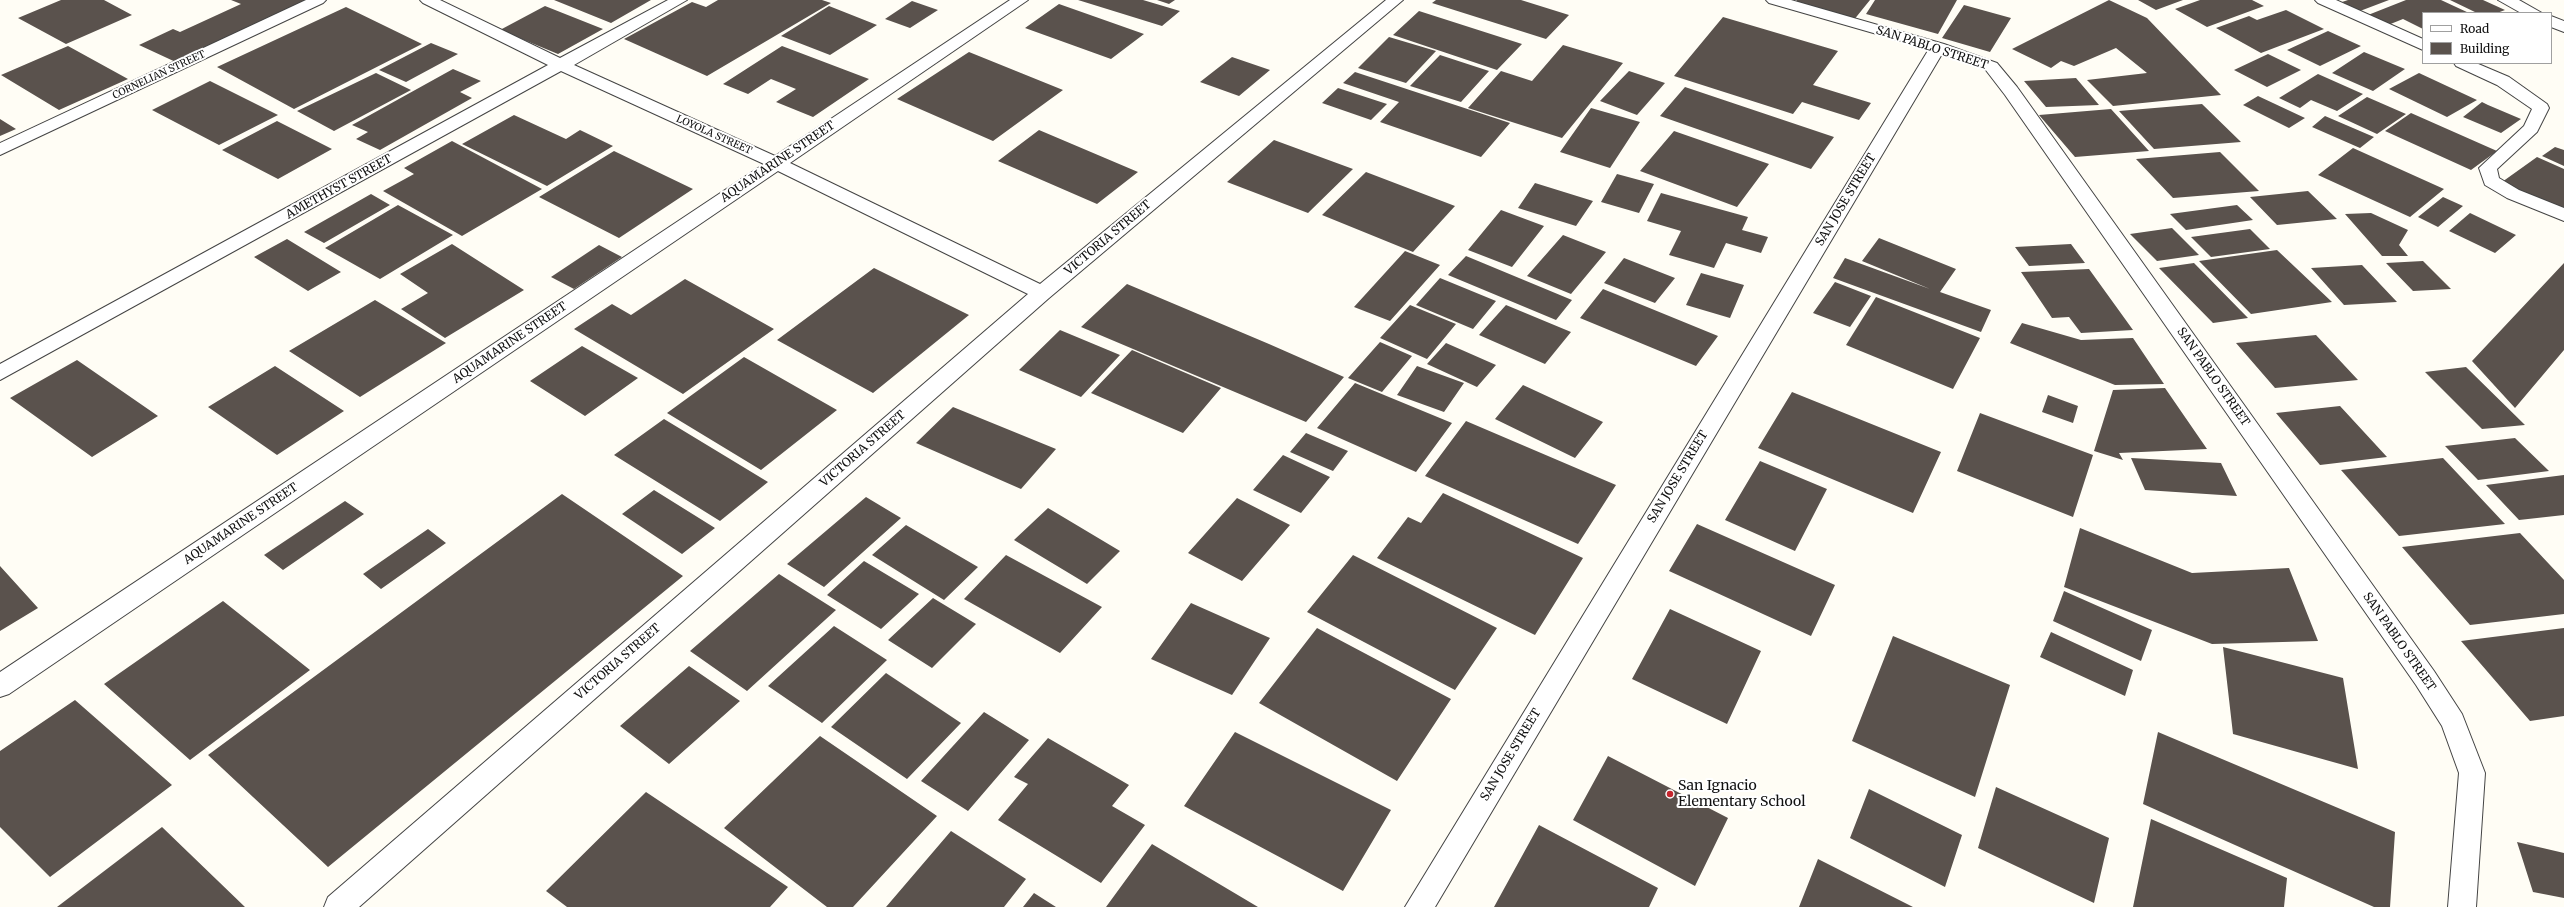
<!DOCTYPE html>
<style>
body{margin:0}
#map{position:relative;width:2564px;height:907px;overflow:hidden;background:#fffdf5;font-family:Merriweather,serif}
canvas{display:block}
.legend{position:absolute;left:2422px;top:12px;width:130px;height:52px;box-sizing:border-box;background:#fff;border:1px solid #a0a0a0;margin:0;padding:5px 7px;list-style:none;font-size:12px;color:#111}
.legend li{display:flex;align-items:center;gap:8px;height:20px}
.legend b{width:20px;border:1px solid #a0a0a0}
</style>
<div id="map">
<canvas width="2564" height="907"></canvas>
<ul class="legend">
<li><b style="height:5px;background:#fff"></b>Road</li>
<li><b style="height:11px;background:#5a524d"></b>Building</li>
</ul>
</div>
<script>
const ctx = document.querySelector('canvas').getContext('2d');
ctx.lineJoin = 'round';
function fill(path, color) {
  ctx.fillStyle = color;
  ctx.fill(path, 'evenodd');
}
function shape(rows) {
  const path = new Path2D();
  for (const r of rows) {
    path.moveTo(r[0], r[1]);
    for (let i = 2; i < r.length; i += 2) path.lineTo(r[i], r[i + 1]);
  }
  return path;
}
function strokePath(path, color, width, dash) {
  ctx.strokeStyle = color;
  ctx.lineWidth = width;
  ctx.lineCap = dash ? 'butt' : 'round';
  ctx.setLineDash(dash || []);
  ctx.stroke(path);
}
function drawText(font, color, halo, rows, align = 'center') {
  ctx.font = font + ' Merriweather,serif';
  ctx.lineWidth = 4;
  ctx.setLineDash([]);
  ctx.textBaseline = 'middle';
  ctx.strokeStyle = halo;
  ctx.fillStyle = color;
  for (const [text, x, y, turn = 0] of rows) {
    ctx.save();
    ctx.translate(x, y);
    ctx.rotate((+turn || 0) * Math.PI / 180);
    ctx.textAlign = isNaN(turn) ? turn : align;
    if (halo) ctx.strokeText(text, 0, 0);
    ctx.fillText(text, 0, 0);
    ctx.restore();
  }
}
const building = shape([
 [61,0,104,0,132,15,66,44,18,18],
 [231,0,311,0,180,64,139,45,173,29,180,32,241,4],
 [554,0,651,0,611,23],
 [718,0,822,0,831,3,707,76,624,39,692,2,706,7],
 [1078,0,1143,0,1180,11,1162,26],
 [1157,0,1175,0,1169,4],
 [1436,0,1521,0,1569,15,1546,39,1432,3],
 [1797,0,1870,0,1853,21,1794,4],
 [1875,0,1957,0,1938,34,1866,14],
 [2109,0,2147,18,2221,95,2113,106,2087,80,2147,73,2116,48,2074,66,2061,61,2051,68,2012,49],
 [2138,0,2183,0,2156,10],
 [2200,0,2252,0,2264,6,2207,27,2175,9],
 [2348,0,2389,0,2360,11,2342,2],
 [2406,0,2441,0,2469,13,2423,13,2423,29,2403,19,2388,25,2368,15],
 [2450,0,2483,0,2505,10,2497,13,2477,13],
 [912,1,938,10,910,28,885,19],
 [1059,4,1144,34,1111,59,1025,28],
 [1964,5,2011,18,1990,52,1942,38],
 [545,6,603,29,558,54,500,30],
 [829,6,877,25,830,55,781,36],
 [346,7,422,44,294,109,217,67],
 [2286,10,2324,29,2261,53,2216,28,2249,16,2257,20],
 [1419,11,1522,44,1497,70,1393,35],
 [1723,17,1838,51,1813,85,1871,103,1859,120,1802,102,1793,114,1674,76],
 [2328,31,2361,46,2320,66,2287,50],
 [1389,37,1436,51,1406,83,1358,68],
 [431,43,458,54,406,82,379,70],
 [1563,45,1623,63,1562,138,1468,108,1501,71,1532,81],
 [68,46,128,79,59,110,1,75],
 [782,46,869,79,813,117,776,102,796,89,771,79,748,94,723,84],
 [969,52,1063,90,993,141,897,99],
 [2364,52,2405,69,2373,91,2332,73],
 [2268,54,2301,70,2267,87,2234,70],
 [1440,55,1489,71,1461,102,1410,86],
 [1232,57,1270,70,1239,96,1200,82],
 [453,69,481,81,460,92,472,98,380,150,356,139,368,132,352,125],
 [1629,71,1665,83,1637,115,1600,101],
 [1355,72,1510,123,1481,157,1380,122,1399,102,1343,83],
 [376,73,411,90,334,131,297,111],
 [2419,73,2477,100,2447,117,2389,89],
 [2318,74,2363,94,2337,111,2311,100,2300,108,2279,98],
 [2076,78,2099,105,2046,107,2024,81],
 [210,81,278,115,219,145,152,110],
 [1685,87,1834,137,1811,169,1660,116],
 [1338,88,1387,104,1371,120,1322,103],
 [2258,96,2305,118,2289,128,2243,105],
 [2367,97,2406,114,2377,134,2338,116],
 [2482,102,2488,105,2521,119,2501,133,2463,117],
 [2202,104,2241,142,2154,149,2119,111],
 [1591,108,1640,122,1610,168,1560,152],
 [2111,109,2149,151,2075,157,2039,115],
 [2411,113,2497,151,2471,170,2385,131],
 [514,115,566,139,580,130,613,146,547,186,462,144],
 [2325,116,2374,137,2360,148,2312,127],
 [0,119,16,129,0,136],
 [277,121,332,149,278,179,222,150],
 [1039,130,1138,172,1097,204,998,161],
 [1674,131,1769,164,1737,207,1640,171],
 [1274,140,1353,169,1308,213,1227,182],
 [452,141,542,189,462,236,383,191,414,174,404,168],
 [2555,147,2564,150,2564,166,2542,156],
 [2353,148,2444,189,2410,217,2318,175],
 [614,151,693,189,619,238,539,197],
 [2220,152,2259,191,2173,198,2136,159],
 [2537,157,2564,169,2564,211,2502,182],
 [1366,172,1455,206,1413,252,1322,215],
 [1617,174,1654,184,1639,213,1601,202],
 [1535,183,1593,201,1576,226,1518,208],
 [2308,191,2337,219,2277,225,2250,197],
 [1661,193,1748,217,1742,230,1768,237,1761,253,1726,243,1714,268,1669,255,1681,231,1647,221],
 [371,194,390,205,324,243,304,232],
 [2443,197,2463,206,2438,227,2418,217],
 [398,205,453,235,380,279,325,248],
 [2237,205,2253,220,2186,230,2170,214],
 [1501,210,1544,226,1512,267,1468,250],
 [2371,213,2408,230,2399,245,2408,256,2382,256,2345,214],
 [2470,213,2516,235,2495,253,2449,231],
 [2172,228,2199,255,2157,261,2130,234],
 [2250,229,2270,249,2211,257,2191,237],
 [1563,235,1606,252,1571,294,1527,276],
 [1879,238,1956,269,1940,292,1991,310,1981,332,1833,278,1845,258,1930,289,1862,261],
 [287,239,341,272,308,291,254,257],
 [452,244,524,290,445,338,401,309,428,293,400,274],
 [2071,244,2085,263,2029,266,2015,247],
 [599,245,622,257,574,289,551,277],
 [2277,250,2332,302,2251,314,2199,261],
 [1405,251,1440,265,1390,321,1354,307],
 [1466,256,1572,300,1556,320,1448,275],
 [1624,258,1675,278,1655,303,1604,283],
 [2423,261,2451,289,2413,291,2386,263],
 [2194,263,2248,318,2213,323,2159,268],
 [2564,263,2564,350,2515,408,2472,361],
 [2362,265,2397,302,2344,305,2311,268],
 [874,268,969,315,873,393,777,340],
 [2089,269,2133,330,2081,333,2069,317,2052,318,2021,272],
 [1701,273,1744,285,1730,318,1686,305],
 [1440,278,1496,301,1473,329,1416,305],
 [685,279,774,329,683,394,574,329,612,304,631,315],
 [1835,282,1871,296,1850,327,1813,313],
 [1127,284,1269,344,1344,377,1306,422,1081,327],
 [1603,289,1718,336,1696,366,1580,318],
 [1876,297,1980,338,1953,389,1846,345],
 [375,300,446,343,360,397,289,351],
 [1410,305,1456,324,1427,359,1380,338],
 [1506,305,1571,332,1545,364,1479,335],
 [2022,323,2081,340,2133,338,2164,384,2115,385,2010,343],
 [1060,330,1120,355,1081,397,1019,370],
 [2316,335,2358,380,2275,388,2236,343],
 [1380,342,1412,356,1382,392,1348,378],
 [1446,343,1496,365,1477,387,1427,364],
 [582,346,638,378,585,416,530,381],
 [1132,350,1221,388,1183,433,1091,393],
 [744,357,837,410,761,470,667,413],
 [77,360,158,416,92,457,10,398],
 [275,366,344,411,277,455,208,407],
 [1417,366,1464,383,1444,412,1397,395],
 [2466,367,2525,425,2482,429,2425,372],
 [1355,383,1452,423,1416,472,1317,428],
 [1523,385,1603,422,1575,458,1495,419],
 [2165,388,2207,449,2119,453,2123,460,2094,451,2113,390],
 [1792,392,1941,452,1913,513,1758,448],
 [2048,395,2078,406,2073,423,2042,412],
 [2340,406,2387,457,2320,465,2276,413],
 [953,407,1056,449,1021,489,916,443],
 [1980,413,2093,455,2073,517,1957,471],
 [664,419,768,482,720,521,614,455],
 [1466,421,1616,485,1578,544,1425,476],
 [1306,433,1348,451,1333,471,1290,452],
 [2515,438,2549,471,2478,480,2445,446],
 [1283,455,1330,477,1301,513,1253,490],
 [2131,458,2221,463,2237,496,2145,490],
 [2443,458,2505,524,2399,536,2341,470],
 [1760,461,1827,489,1795,551,1725,520],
 [2564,475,2564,515,2519,520,2486,485],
 [654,490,715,528,682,554,622,514],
 [1443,493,1583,558,1535,635,1377,558,1408,517,1421,523],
 [562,494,683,576,328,867,208,755],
 [866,497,901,518,824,587,787,564],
 [1237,498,1290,525,1242,581,1188,553],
 [345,501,364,514,283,570,264,555],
 [1048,508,1120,551,1087,584,1014,540],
 [1697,524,1835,585,1811,636,1669,571],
 [906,525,978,567,944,600,872,555],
 [2080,528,2192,573,2289,568,2318,641,2212,644,2064,587],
 [428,529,446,543,381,589,363,574],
 [2520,533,2564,580,2564,614,2470,625,2402,547],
 [1006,555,1102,607,1060,653,964,599],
 [1353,555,1497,628,1455,690,1307,612],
 [864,561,919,594,881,629,827,595],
 [0,566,38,608,0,631],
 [779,574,836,610,747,691,690,651],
 [2064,591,2152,630,2141,661,2053,621],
 [933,598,976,624,932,668,888,640],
 [223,601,310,670,190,760,104,684],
 [1191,603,1270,638,1232,695,1151,659],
 [1670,609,1761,651,1727,724,1632,679],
 [834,626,887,660,822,723,768,686],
 [1317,628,1451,699,1397,781,1259,703],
 [2564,628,2564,716,2530,721,2461,641],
 [2051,632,2133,670,2125,696,2040,657],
 [1893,636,2010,685,1975,797,1852,741],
 [2223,647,2343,678,2358,769,2233,734],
 [689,666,740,701,669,764,620,726],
 [886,673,961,723,907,779,831,727],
 [75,700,172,785,50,877,0,827,0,751],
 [984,712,1029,740,968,811,921,781],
 [1235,732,1391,810,1343,891,1184,806],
 [2158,732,2395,832,2390,907,2374,907,2143,804],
 [820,736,937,816,853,907,827,907,724,828],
 [1048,738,1129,785,1112,806,1145,825,1101,883,998,820,1028,784,1014,777],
 [1608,756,1728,818,1695,886,1573,820],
 [1996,787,2109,838,2094,903,1978,848],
 [1869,789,1962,835,1945,887,1850,838],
 [646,792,788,887,770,907,567,907,546,891],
 [2151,819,2287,878,2284,907,2133,907],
 [1539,825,1658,888,1649,907,1494,907],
 [162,827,245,907,57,907],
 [951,831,1026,879,1004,907,886,907],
 [2517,842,2564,853,2564,898,2533,892],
 [1152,844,1258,907,1106,907],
 [1818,859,1913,907,1799,907],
 [1034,893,1056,907,1023,907]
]);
const minor = shape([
 [306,0,326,0,323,3,0,155,0,143,306,0],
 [420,0,440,0,560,58,668,0,687,0,574,65,775,156,1010,0,1028,0,790,163,1040,284,1386,0,1403,0,1049,298,359,907,324,907,328,897,1028,294,778,171,9,694,0,697,0,672,764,164,561,71,0,380,0,364,548,65,423,3,420,0],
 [1766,0,1791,0,1944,44,1997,63,2017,87,2434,671,2462,714,2485,773,2476,907,2448,907,2459,773,2442,726,2416,685,2005,95,1985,69,1942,54,1435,907,1405,907,1929,49,1769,3,1766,0],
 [2315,0,2336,0,2423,39,2423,50,2318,3,2315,0],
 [2498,0,2519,0,2542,13,2521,13,2498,0],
 [2551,16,2564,21,2564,32,2551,27,2551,16],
 [2454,63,2476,63,2509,77,2547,104,2549,108,2537,132,2497,169,2499,178,2519,190,2564,208,2564,221,2507,198,2485,185,2479,168,2524,126,2532,109,2497,85,2456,66,2454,63]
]);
const markers = [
 [1670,794,4,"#c4262e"]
];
const farStreetnames = [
 ["CORNELIAN STREET",159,75,-25],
 ["LOYOLA STREET",714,135,24]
];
const streetNames = [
 ["SAN PABLO STREET",1932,48,18],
 ["AQUAMARINE STREET",778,162,-34],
 ["AMETHYST STREET",339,187,-29],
 ["SAN JOSE STREET",1846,200,-59],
 ["VICTORIA STREET",1108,238,-40],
 ["AQUAMARINE STREET",510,343,-34],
 ["SAN PABLO STREET",2213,377,55],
 ["VICTORIA STREET",863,449,-41],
 ["SAN JOSE STREET",1678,477,-59],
 ["AQUAMARINE STREET",241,524,-34],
 ["SAN PABLO STREET",2399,642,55],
 ["VICTORIA STREET",618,662,-41],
 ["SAN JOSE STREET",1511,755,-59]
];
const nearPoinames = [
 ["San Ignacio",1678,786],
 ["Elementary School",1678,802]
];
fill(building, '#5a524d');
strokePath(minor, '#444', 2);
fill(minor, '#fff');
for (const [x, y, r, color] of markers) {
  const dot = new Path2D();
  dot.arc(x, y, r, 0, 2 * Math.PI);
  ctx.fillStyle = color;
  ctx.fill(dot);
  strokePath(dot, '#fff', 1.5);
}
drawText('10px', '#111', '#fff', farStreetnames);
drawText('12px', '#111', '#fff', streetNames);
drawText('14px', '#111', '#fff', nearPoinames, 'left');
</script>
